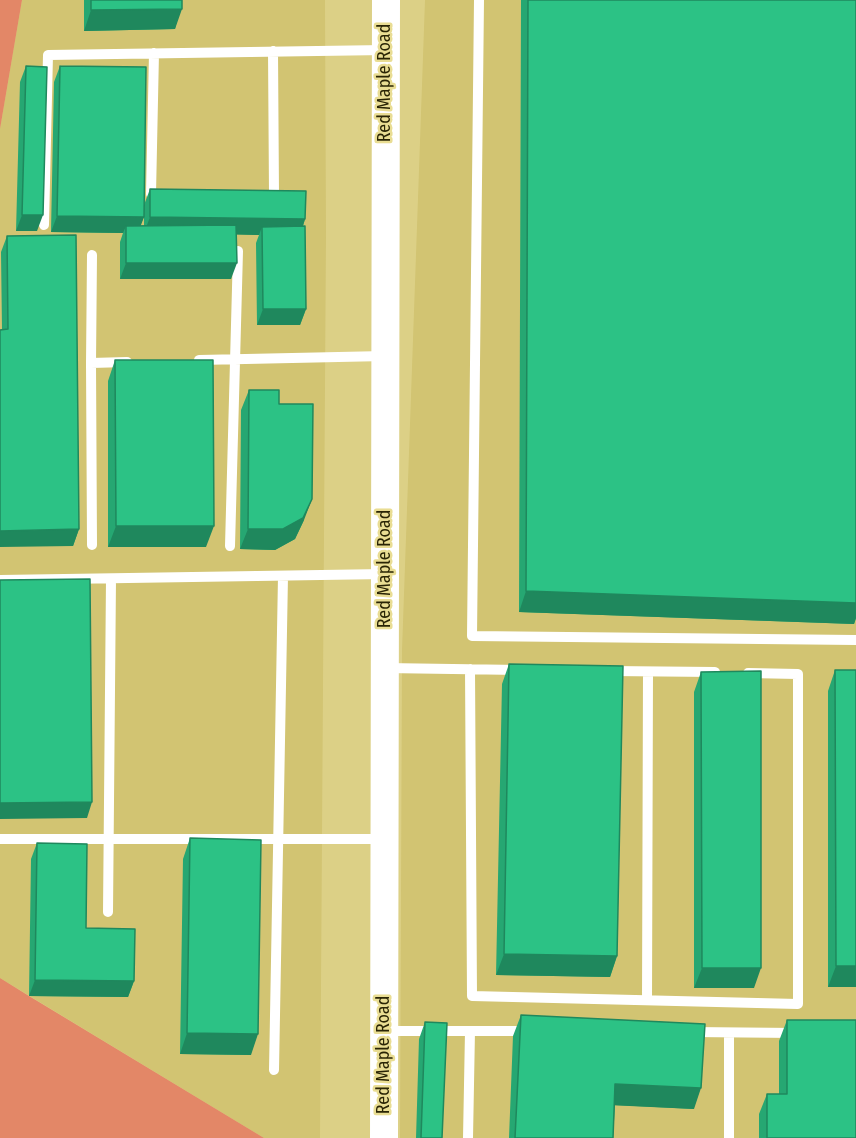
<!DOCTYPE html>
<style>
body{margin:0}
canvas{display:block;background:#dcd086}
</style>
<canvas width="856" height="1138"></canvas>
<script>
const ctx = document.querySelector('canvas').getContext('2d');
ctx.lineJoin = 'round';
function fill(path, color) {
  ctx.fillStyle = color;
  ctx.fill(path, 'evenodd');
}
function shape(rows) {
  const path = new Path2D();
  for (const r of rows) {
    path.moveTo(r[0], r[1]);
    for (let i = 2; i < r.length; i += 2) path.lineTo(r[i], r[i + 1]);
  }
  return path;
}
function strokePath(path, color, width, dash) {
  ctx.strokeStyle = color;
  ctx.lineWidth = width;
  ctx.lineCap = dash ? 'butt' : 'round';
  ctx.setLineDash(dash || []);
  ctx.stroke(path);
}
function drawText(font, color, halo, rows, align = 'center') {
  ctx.font = font + ' "Fira Sans Condensed",sans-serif';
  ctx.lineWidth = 5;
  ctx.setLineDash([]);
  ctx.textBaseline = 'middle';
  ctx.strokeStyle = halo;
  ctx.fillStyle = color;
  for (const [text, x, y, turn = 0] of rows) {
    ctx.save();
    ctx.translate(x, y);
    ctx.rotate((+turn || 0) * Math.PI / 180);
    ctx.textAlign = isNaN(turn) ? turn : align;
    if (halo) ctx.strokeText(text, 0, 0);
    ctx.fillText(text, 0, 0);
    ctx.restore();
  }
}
const built = shape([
 [22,0,325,0,326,235,320,1138,264,1138,0,978,0,129],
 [425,0,856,0,856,1138,400,1138,402,650]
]);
const green = shape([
 [0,0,22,0,0,129],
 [0,978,29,996,264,1138,0,1138]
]);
const lane = shape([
 [479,0,472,636,856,640],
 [154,53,151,194,160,194],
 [266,195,274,195,273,51],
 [44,225,48,55,385,50],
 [199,360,385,356],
 [91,363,92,255],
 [92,545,91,363,127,362],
 [230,546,238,251],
 [0,580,385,574],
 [385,668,520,670],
 [470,669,472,996,798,1004,798,674,748,673],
 [610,671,715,672],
 [0,839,384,839],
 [108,912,111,579],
 [647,1000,648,672],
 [385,1031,470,1031,468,1138],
 [470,1031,529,1031],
 [692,1032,796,1033],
 [274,1070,283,576],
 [729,1138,729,1033]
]);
const secondary = shape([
 [384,1138,386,0]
]);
const wall = shape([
 [84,0,182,0,175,29,84,31],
 [521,0,856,0,856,618,854,624,519,612],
 [26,66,37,231,16,231,20,82],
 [60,66,144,217,140,226,144,226,144,205,150,189,305,219,303,226,306,309,300,325,257,325,256,243,259,235,236,234,231,279,120,279,120,242,123,233,51,232,54,82],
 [7,236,79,529,73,546,2,330,1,252],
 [115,360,206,547,108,547,108,381],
 [249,390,279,404,304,520,295,539,275,550,240,549,241,410],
 [509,664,617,956,610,977,496,975,502,684],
 [835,670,856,987,828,987,828,691],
 [701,672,754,988,694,988,694,692],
 [190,838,251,1055,180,1054,183,859],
 [37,843,86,928,134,981,128,997,29,996,31,859],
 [521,1015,694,1109,615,1105,613,1138,509,1138,513,1036],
 [787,1020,856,1138,759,1138,759,1114,767,1094,779,1094,779,1041],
 [425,1022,442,1138,416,1138,419,1039]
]);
const shadedWall = shape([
 [182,9,175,29,84,31,91,10],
 [22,215,43,215,37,231,16,231],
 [57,216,144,217,138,233,126,226,123,233,51,232],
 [150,217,305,219,300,235,262,227,259,235,144,233],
 [126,263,237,263,231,279,120,279],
 [263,309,306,309,300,325,257,325],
 [312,499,304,520,295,539,275,550,240,549,248,529],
 [116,526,214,526,206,547,108,547],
 [79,529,73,546,0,547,0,531],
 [526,591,856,603,856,618,854,624,519,612],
 [92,802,87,818,0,819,0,803],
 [504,954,617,956,610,977,496,975],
 [836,966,856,966,856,987,828,987],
 [702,968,761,968,754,988,694,988],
 [35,980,134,981,128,997,29,996],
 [187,1033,258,1034,251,1055,180,1054],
 [615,1084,701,1088,694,1109,608,1105]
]);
const building = shape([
 [91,0,182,0,182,9,91,10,91,0],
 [528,0,856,0,856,603,526,591,528,0],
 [26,66,47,67,43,215,22,215,26,66],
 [60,66,146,67,144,217,57,216,60,66],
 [150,189,306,191,305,219,150,217,150,189],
 [236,225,237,263,126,263,126,226,236,225],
 [305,226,306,309,263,309,262,227,305,226],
 [76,235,79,529,0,531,0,330,8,329,7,236,76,235],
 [115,360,213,360,214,526,116,526,115,360],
 [249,390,279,390,279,404,313,404,312,499,303,518,283,529,248,529,249,390],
 [90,579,92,802,0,803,0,580,90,579],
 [509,664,623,666,617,956,504,954,509,664],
 [835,670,856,670,856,966,836,966,835,670],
 [761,671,761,968,702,968,701,672,761,671],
 [190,838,261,840,258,1034,187,1033,190,838],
 [37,843,87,844,86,928,135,929,134,981,35,980,37,843],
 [521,1015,705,1024,701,1088,615,1084,613,1138,515,1138,521,1015],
 [787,1020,856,1020,856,1138,767,1138,767,1094,787,1094,787,1020],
 [425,1022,447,1023,442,1138,421,1138,425,1022]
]);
const streetNames = [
 ["Red Maple Road",385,83,-90],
 ["Red Maple Road",385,569,-90],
 ["Red Maple Road",384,1055,-90]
];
fill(built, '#d2c472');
fill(green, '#e38767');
strokePath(lane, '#fff', 10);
strokePath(secondary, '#fff', 28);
fill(wall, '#26a772');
fill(shadedWall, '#1f885d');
fill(building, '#2cc285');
strokePath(building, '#1f885d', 1.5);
drawText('18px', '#292405', '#e9dd93', streetNames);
</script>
